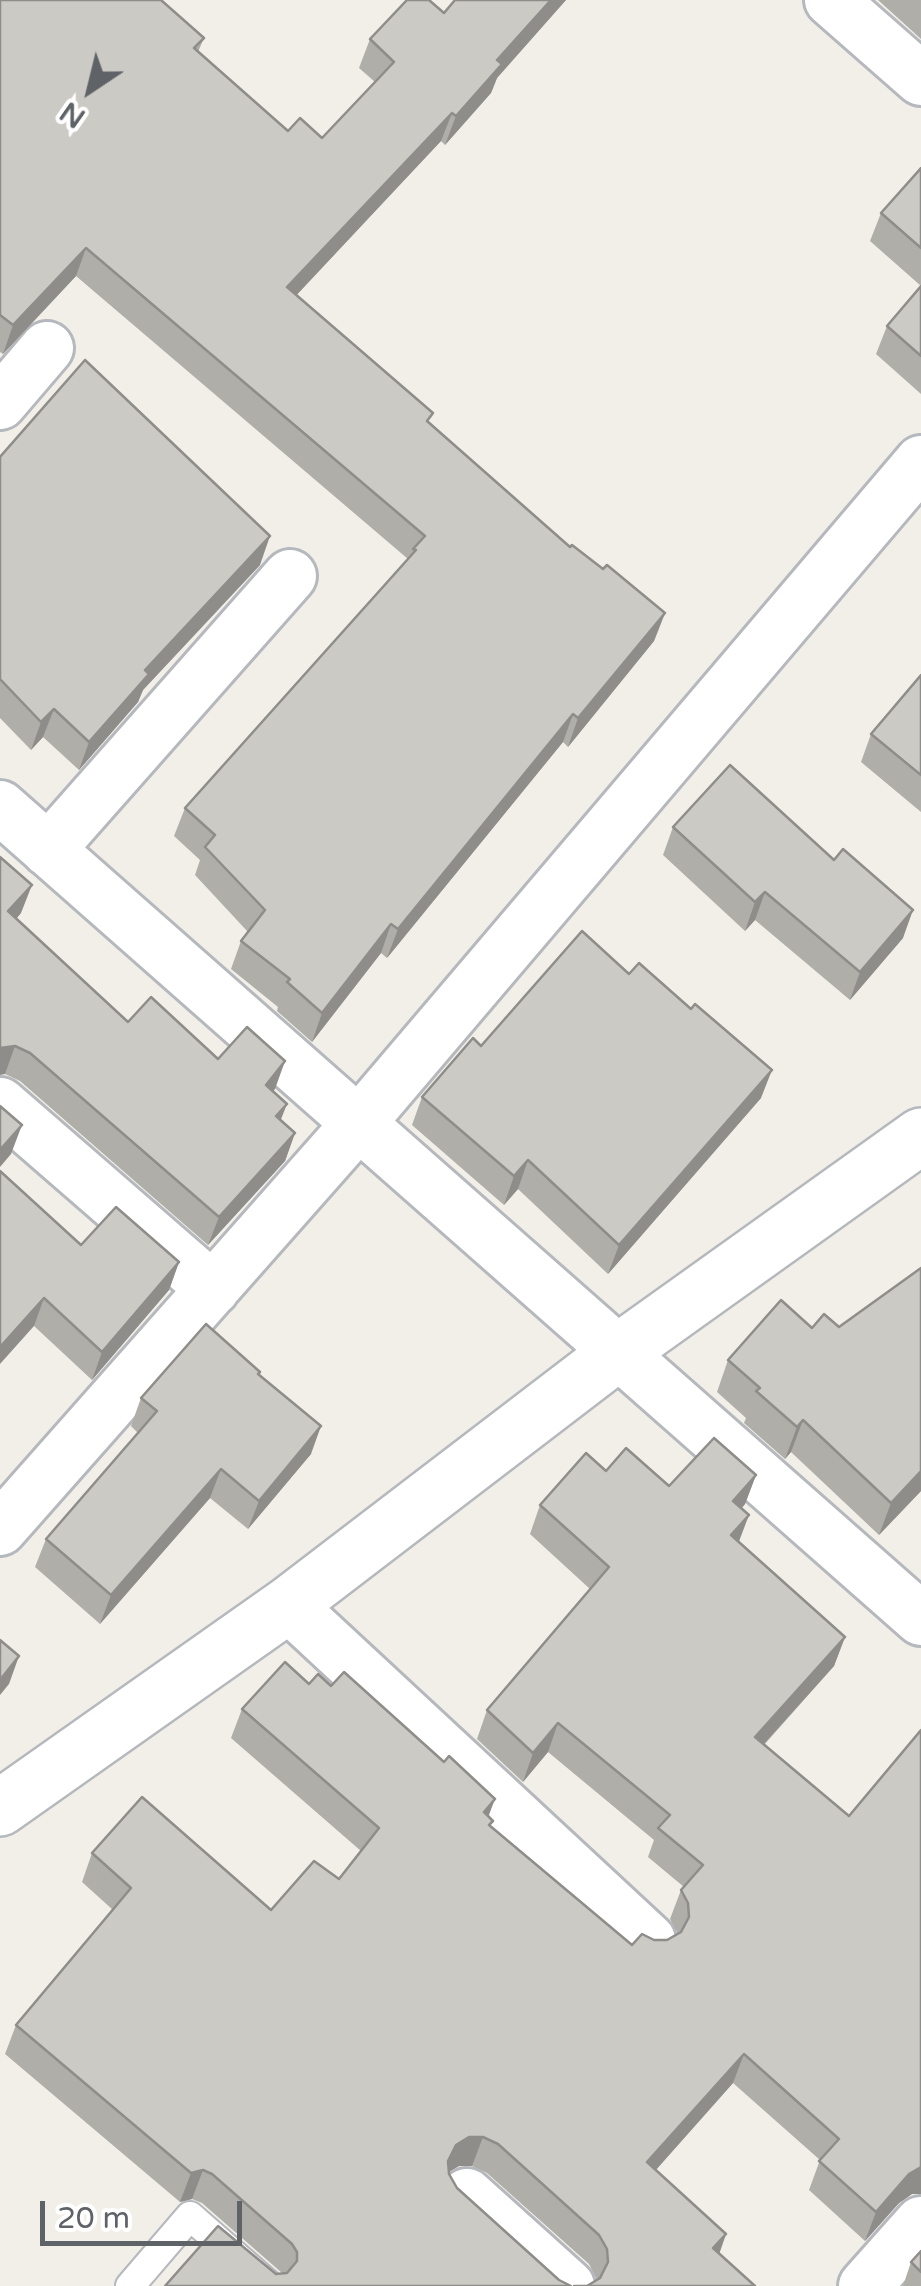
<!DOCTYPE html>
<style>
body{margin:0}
#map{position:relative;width:921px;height:2286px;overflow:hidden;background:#f1efe8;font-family:"Varela Round",sans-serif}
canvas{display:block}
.north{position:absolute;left:40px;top:40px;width:100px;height:100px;-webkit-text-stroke:8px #fff;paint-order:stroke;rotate:215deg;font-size:28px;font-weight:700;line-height:40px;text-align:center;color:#5f6368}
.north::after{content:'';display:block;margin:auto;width:35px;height:45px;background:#5f6368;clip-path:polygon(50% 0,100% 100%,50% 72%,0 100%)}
.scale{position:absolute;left:40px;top:2201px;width:202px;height:45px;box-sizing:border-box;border:5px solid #5f6368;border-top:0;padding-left:12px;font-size:30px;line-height:35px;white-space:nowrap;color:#5f6368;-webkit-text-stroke:8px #fff;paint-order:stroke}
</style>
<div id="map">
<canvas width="921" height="2286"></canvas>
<div class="north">N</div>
<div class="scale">20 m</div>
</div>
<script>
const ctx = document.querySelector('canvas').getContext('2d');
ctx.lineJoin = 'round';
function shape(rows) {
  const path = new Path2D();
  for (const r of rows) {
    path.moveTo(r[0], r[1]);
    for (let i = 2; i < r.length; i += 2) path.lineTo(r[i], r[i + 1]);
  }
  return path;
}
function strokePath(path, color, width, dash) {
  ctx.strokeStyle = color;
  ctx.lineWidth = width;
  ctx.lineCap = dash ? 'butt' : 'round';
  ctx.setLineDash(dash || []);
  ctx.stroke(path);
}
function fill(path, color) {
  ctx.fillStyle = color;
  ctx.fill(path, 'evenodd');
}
const service = shape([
 [130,2286,190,2216,270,2286]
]);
const minor = shape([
 [831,0,921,79],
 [0,403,47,348],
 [0,807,921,1619],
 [48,850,290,576],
 [0,1104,213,1289],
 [0,1529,358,1124,921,462],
 [288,1605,649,1940],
 [467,2195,568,2286],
 [865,2286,921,2223]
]);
const tertiary = shape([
 [0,1808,288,1605,620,1351,921,1136]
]);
const wall = shape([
 [0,0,204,38,198,52,288,131,322,138,375,82,359,68,370,39,444,13,455,0,566,0,497,78,491,93,445,145,441,141,296,295,430,424,570,547,665,613,654,641,568,747,563,742,387,958,381,953,312,1042,277,1011,278,1007,231,969,241,941,248,932,195,875,200,860,174,836,185,808,408,559,76,276,3,354,0,352],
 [878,0,921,0,921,39],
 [921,168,921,286,870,241,881,213],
 [921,286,921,394,876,354,887,326],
 [0,457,260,565,143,690,138,702,79,770,43,737,31,750,0,718],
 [921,675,921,812,861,762,871,734],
 [673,827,903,938,850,1000,755,920,745,931,663,855],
 [0,857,21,913,17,918,128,1022,218,1059,285,1061,273,1091,281,1120,295,1133,285,1161,208,1245,20,1081,5,1074],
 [481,1046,761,1098,608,1274,518,1189,504,1205,412,1125,422,1097],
 [0,1171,81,1245,179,1262,169,1290,92,1380,34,1326],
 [728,1360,921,1491,879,1535,791,1452,785,1459,744,1423,746,1418,717,1392],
 [259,1374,311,1454,248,1529,210,1498,100,1624,35,1567,46,1539,138,1433,131,1426,141,1398],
 [606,1471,669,1486,756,1475,745,1504,742,1508,739,1542,845,1637,834,1666,764,1745,849,1816,921,1730,921,2194,912,2194,899,2203,865,2241,809,2190,820,2160,733,2083,656,2170,726,2234,719,2254,587,2286,597,2280,589,2264,487,2173,472,2166,459,2166,449,2172,457,2188,559,2280,276,2274,282,2273,202,2203,192,2199,180,2202,5,2054,16,2025,113,1910,82,1882,92,1853,271,1910,339,1879,361,1851,231,1738,242,1709,309,1684,488,1817,491,1826,632,1945,654,1940,667,1940,678,1934,670,1919,681,1890,684,1887,648,1857,654,1840,548,1752,523,1782,477,1739,487,1710,590,1589,530,1534,540,1505],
 [921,2251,921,2286,903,2286,911,2262]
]);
const shadedWall = shape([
 [551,0,566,0,497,78,491,93,445,145,456,116,497,60],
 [452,113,441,141,277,316,287,287],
 [86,248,76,276,3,354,13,325],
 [270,536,260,565,143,690,138,702,79,770,89,742,145,670],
 [665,613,654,641,568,747,578,718],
 [54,709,43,737,31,750,41,722],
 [573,714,563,742,387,958,398,929],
 [32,885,21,913,0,937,8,911],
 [765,892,755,920,745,931,755,902],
 [913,910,903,938,850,1000,860,972],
 [391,924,381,953,312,1042,322,1013],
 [15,1046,5,1074,0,1075,0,1048],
 [285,1061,275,1089,256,1113,266,1085],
 [772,1070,761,1098,608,1274,619,1245],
 [287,1104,276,1132,276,1116],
 [22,1125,11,1154,0,1167,0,1150],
 [295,1133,285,1161,208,1245,219,1217],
 [528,1160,518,1189,504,1205,514,1176],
 [179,1262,169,1290,92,1380,102,1352],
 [44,1298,34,1326,0,1364,0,1347],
 [803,1420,791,1452,785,1459,797,1427],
 [321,1426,311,1454,248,1529,259,1501],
 [221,1469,210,1498,100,1624,111,1595],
 [921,1471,921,1491,879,1535,891,1503],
 [756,1475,745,1504,723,1530,733,1501],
 [749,1515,738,1544,731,1535],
 [845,1637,834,1666,744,1766,755,1737],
 [19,1656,9,1684,0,1695,0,1680],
 [558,1723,548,1752,523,1782,533,1753],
 [495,1799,484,1828,484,1812],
 [744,2054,733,2083,637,2191,647,2162],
 [469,2137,483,2137,472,2166,459,2166,445,2174,448,2161,456,2145],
 [921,2167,921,2194,912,2194,899,2203,865,2241,876,2212,909,2174],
 [203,2170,192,2199,180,2202,191,2173],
 [726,2234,716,2263,713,2248]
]);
const building = shape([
 [0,0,161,0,204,38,194,48,288,131,300,118,322,138,394,62,370,39,407,0,429,0,444,13,455,0,551,0,497,60,502,64,456,116,452,113,287,287,433,413,427,421,570,547,572,545,603,569,607,565,665,613,578,718,573,714,398,929,391,924,322,1013,287,982,290,979,241,941,265,910,205,847,215,835,185,808,416,550,413,549,425,536,86,248,13,325,0,315,0,0],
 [921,168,921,248,881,213,921,168],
 [921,286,921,356,887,326,921,286],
 [85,360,270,536,145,670,149,674,89,742,54,709,41,722,0,679,0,457,85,360],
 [921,675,921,775,871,734,921,675],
 [730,765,834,860,843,849,913,910,860,972,765,892,755,902,673,827,730,765],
 [0,857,32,885,8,911,128,1022,151,997,218,1059,247,1027,285,1061,266,1085,287,1104,276,1116,295,1133,219,1217,30,1053,15,1046,0,1048,0,857],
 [582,931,629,974,639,963,691,1009,695,1004,772,1070,619,1245,528,1160,514,1176,422,1097,473,1038,481,1046,582,931],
 [0,1106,22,1125,0,1150,0,1106],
 [0,1171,81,1245,116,1207,179,1262,102,1352,44,1298,0,1347,0,1171],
 [921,1268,921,1471,891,1503,803,1420,797,1427,756,1391,760,1388,728,1360,781,1300,812,1328,824,1314,839,1327,921,1268],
 [206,1324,260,1372,258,1374,321,1426,259,1501,221,1469,111,1595,46,1539,157,1411,141,1398,206,1324],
 [714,1438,756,1475,733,1501,749,1515,731,1535,845,1637,755,1737,849,1816,921,1730,921,2167,909,2174,876,2212,819,2161,839,2139,744,2054,647,2162,726,2234,713,2248,755,2286,574,2286,587,2286,600,2278,608,2262,607,2249,599,2235,498,2144,483,2137,469,2137,456,2145,448,2161,449,2174,457,2188,559,2280,571,2286,165,2286,218,2226,276,2274,287,2273,297,2261,297,2252,292,2244,212,2174,203,2170,191,2173,16,2025,131,1888,92,1853,142,1797,271,1910,314,1861,339,1879,379,1828,242,1709,285,1662,309,1684,318,1674,331,1686,344,1672,444,1762,449,1756,495,1799,484,1812,493,1821,489,1825,632,1945,642,1934,654,1940,667,1940,681,1932,689,1917,688,1903,681,1890,703,1865,658,1828,670,1815,558,1723,533,1753,487,1710,609,1567,540,1505,586,1453,606,1471,626,1448,669,1486,714,1438],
 [0,1640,19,1656,0,1680,0,1640],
 [921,2251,921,2272,911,2262,921,2251]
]);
strokePath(service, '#b5b8bc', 32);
strokePath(minor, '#b5b8bc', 58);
strokePath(tertiary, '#b5b8bc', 60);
strokePath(service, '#fff', 28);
strokePath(minor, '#fff', 52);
strokePath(tertiary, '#fff', 55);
fill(wall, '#afaea9');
fill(shadedWall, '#8f8d8a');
fill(building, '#cccac5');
strokePath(building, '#8f8d8a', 2.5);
</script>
